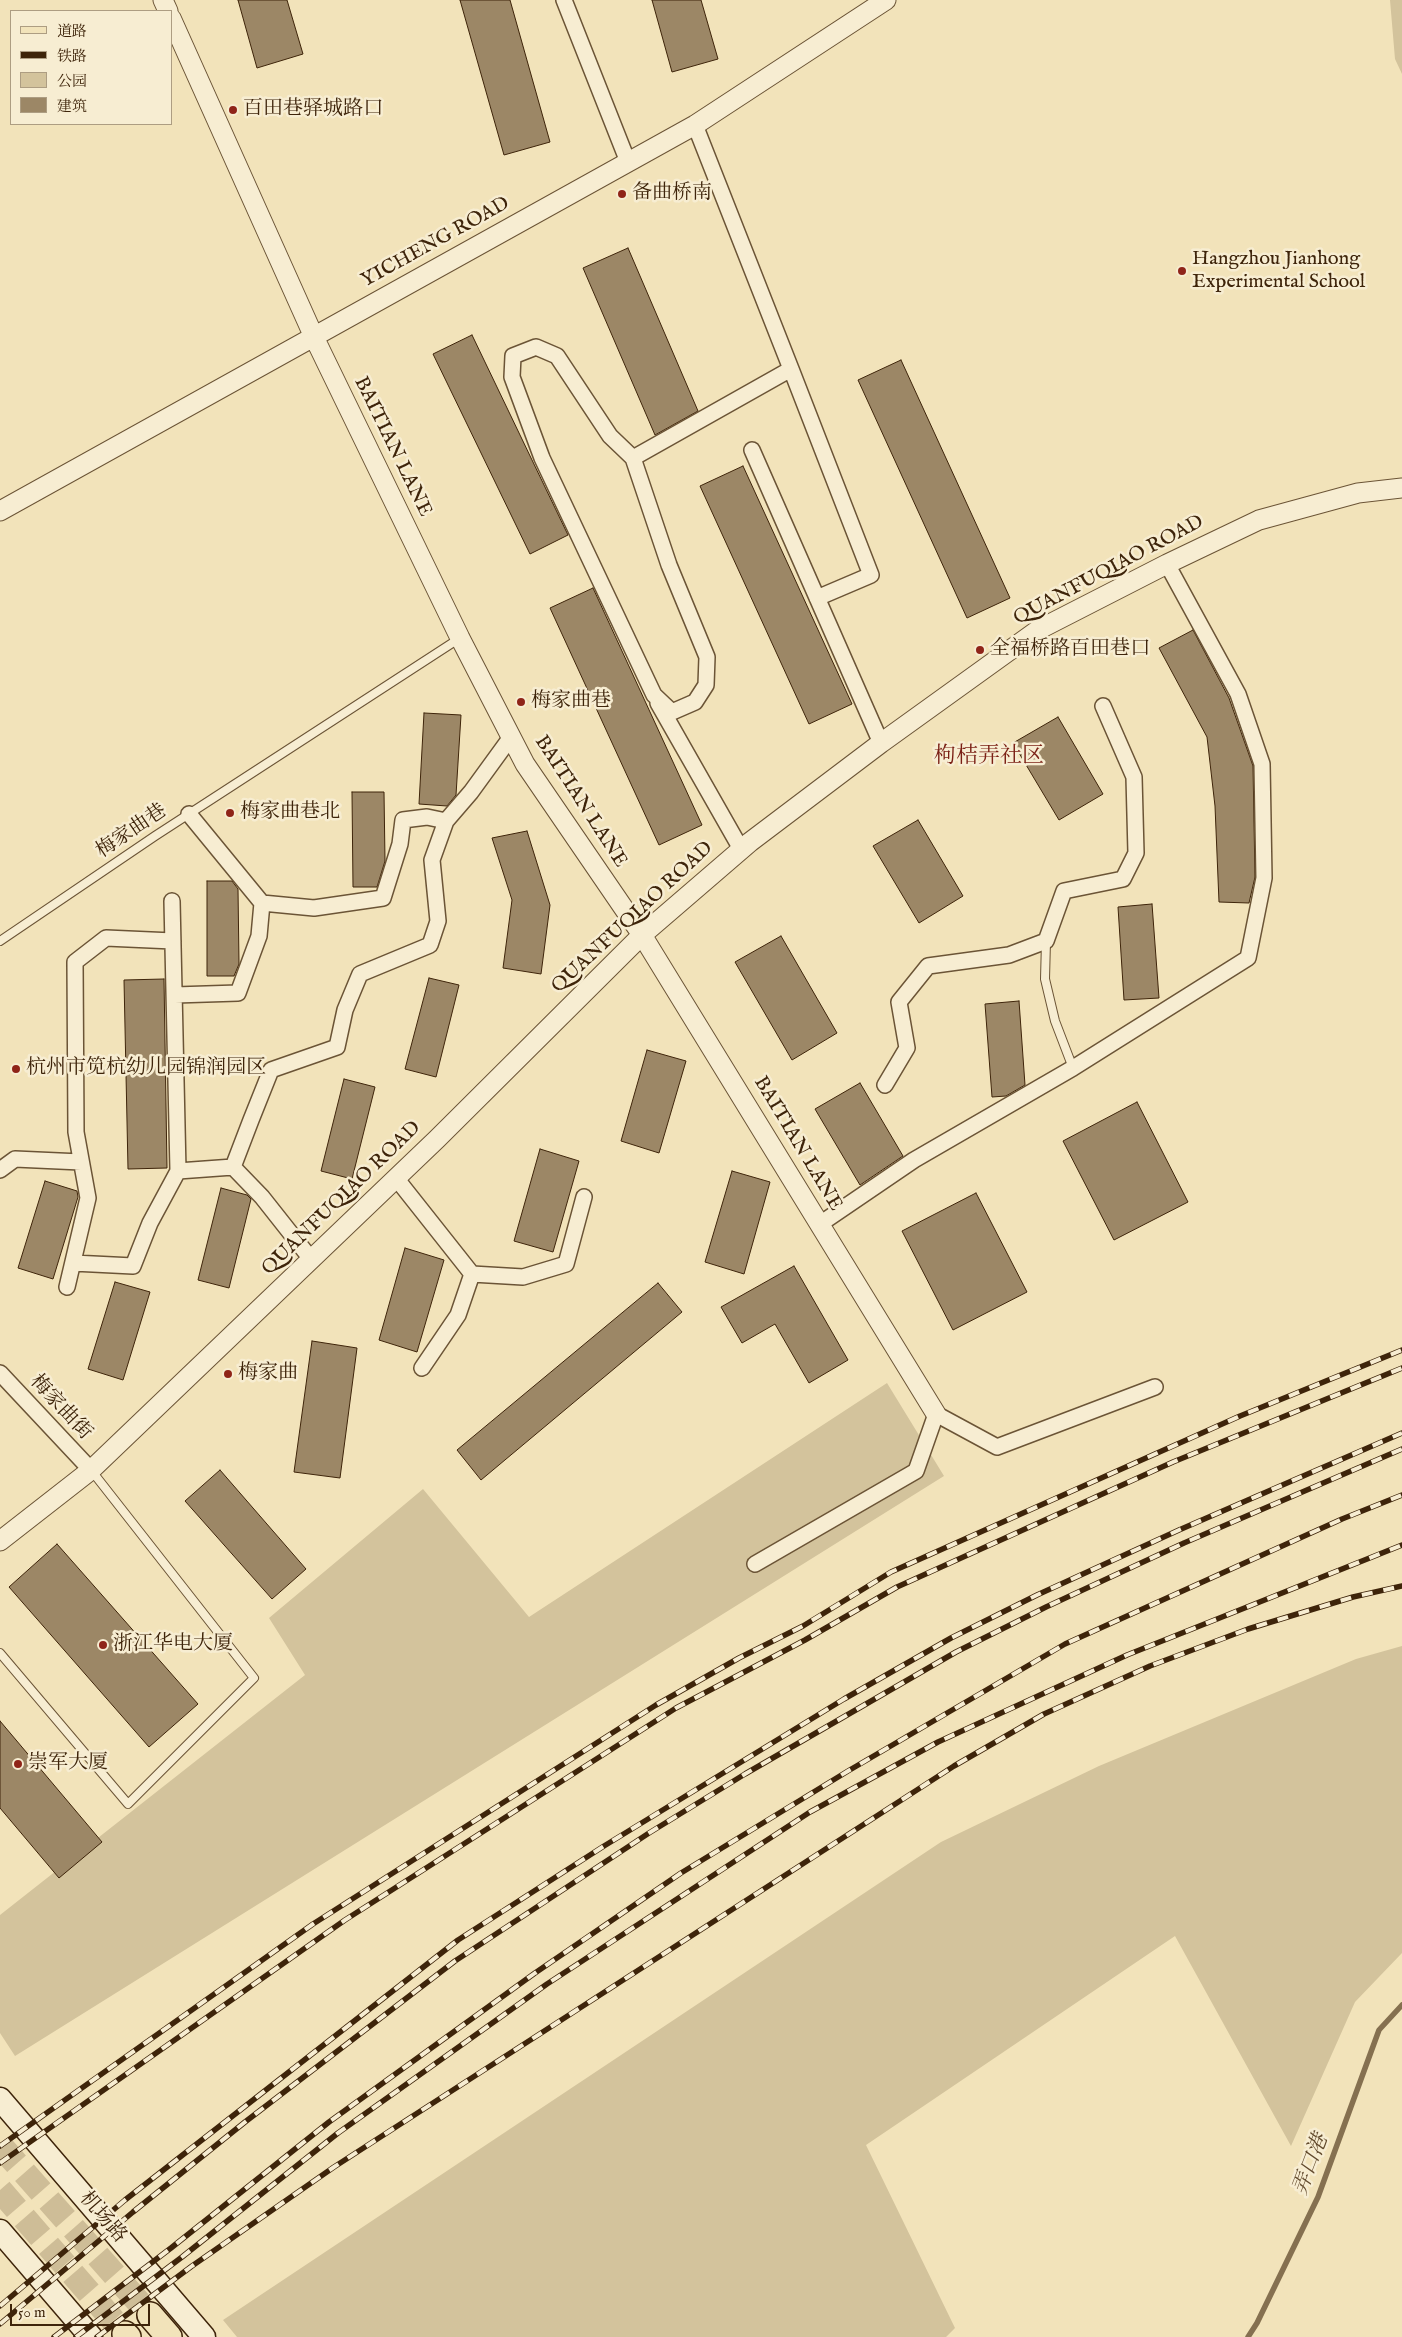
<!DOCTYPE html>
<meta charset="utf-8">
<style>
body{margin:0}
#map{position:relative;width:1402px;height:2337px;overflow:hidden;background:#f2e3ba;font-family:"IM FELL English","Noto Serif SC",serif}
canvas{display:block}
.legend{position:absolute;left:10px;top:10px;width:162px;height:115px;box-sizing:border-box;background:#f7edd2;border:1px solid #ad9d82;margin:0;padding:6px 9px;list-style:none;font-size:15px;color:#3e240a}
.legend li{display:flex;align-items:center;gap:10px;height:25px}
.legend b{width:25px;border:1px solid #ad9d82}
.scale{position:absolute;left:10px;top:2304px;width:140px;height:22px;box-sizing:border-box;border:2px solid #3e240a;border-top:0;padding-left:6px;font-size:15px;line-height:18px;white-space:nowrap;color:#3e240a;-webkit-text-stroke:4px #f7edd2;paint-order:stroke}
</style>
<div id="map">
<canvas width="1402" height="2337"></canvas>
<ul class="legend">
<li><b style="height:6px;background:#f2e3ba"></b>道路</li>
<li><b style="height:6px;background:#3e240a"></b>铁路</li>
<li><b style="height:14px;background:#d3c39c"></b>公园</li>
<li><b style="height:14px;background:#9c8766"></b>建筑</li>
</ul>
<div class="scale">50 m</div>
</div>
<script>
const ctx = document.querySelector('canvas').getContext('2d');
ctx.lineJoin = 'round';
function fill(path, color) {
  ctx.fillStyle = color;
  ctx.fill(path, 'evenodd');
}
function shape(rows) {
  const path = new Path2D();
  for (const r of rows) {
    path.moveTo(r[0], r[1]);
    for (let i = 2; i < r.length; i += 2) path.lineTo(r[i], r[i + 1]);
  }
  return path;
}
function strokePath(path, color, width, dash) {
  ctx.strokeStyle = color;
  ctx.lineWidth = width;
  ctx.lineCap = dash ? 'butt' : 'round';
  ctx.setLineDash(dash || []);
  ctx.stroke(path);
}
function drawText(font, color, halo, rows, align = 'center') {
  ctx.font = font + ' "IM FELL English","Noto Serif SC",serif';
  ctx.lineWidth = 5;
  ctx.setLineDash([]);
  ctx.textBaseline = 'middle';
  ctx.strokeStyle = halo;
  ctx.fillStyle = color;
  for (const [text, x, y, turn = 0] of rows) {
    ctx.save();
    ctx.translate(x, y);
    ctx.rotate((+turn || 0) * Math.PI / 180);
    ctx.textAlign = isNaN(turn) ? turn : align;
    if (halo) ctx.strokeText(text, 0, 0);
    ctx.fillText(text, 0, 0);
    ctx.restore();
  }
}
const green = shape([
 [1390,0,1402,0,1402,74,1395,59],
 [887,1383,944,1476,15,2056,0,2033,0,1915,305,1675,269,1618,423,1489,529,1617],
 [1402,1646,1402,1953,1355,2002,1291,2146,1175,1936,866,2145,955,2328,946,2337,237,2337,223,2320,941,1842,1099,1766,1356,1659]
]);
const stream = shape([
 [1248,2337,1257,2323,1318,2197,1379,2030,1402,2005]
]);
const building = shape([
 [238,0,287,0,303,54,257,68,238,0],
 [460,0,510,0,550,142,504,155,460,0],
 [652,0,701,0,718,59,672,72,652,0],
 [628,248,698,411,655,435,583,268,628,248],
 [472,335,568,535,530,554,433,354,472,335],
 [901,360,1010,598,967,618,858,380,901,360],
 [743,466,852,704,809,724,700,486,743,466],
 [593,588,702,825,659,845,550,608,593,588],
 [1193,630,1229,698,1253,766,1255,877,1249,903,1219,902,1215,806,1207,737,1159,648,1193,630],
 [424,713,461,715,456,795,447,806,419,804,424,713],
 [1058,717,1103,794,1059,820,1013,743,1058,717],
 [352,792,384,792,385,861,377,887,353,887,352,792],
 [918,820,963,896,919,923,873,846,918,820],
 [527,831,550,905,541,974,503,968,512,900,492,838,527,831],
 [207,881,232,881,238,889,239,964,234,976,207,976,207,881],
 [1152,904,1159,998,1124,1000,1118,907,1152,904],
 [781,936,837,1033,792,1060,735,962,781,936],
 [429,978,459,985,436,1077,405,1069,429,978],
 [164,979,167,1168,128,1169,124,980,164,979],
 [1019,1001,1025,1085,1006,1096,992,1097,985,1004,1019,1001],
 [647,1050,686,1061,659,1153,621,1141,647,1050],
 [344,1079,375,1087,352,1179,321,1171,344,1079],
 [860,1083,903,1156,860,1185,815,1109,860,1083],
 [1137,1102,1188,1202,1114,1240,1063,1141,1137,1102],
 [540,1149,579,1161,553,1252,514,1241,540,1149],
 [732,1171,770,1182,744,1274,705,1262,732,1171],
 [45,1181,77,1191,78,1197,53,1279,18,1268,45,1181],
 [221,1188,247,1195,251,1199,229,1288,198,1280,221,1188],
 [976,1193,1027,1292,953,1330,902,1231,976,1193],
 [405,1248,444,1260,417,1352,379,1340,405,1248],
 [794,1266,848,1360,809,1383,775,1324,742,1343,721,1307,794,1266],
 [115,1282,150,1292,123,1380,88,1369,115,1282],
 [658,1283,682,1312,481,1480,457,1450,658,1283],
 [312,1341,357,1348,340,1478,294,1472,312,1341],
 [220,1470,306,1569,272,1599,185,1501,220,1470],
 [57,1544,198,1704,149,1747,9,1587,57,1544],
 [0,1721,102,1842,59,1878,0,1808,0,1721]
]);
const primaryTunnel = shape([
 [0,2145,150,2315],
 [0,2190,125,2334]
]);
const service = shape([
 [0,941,155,836,460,638],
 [1046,941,1045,979,1055,1021,1073,1068],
 [0,1653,128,1804,254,1678,91,1470]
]);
const minor = shape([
 [564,0,628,162],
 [791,369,871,575,817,598],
 [752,450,881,743],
 [633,458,610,436,557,356,536,347,513,356,512,377,542,458,654,695,672,712,695,702,706,685,707,657,669,565,633,458,791,369,695,125],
 [658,703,741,849],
 [189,814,262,903],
 [175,995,238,993,259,936,262,903,314,908,383,898,400,844,403,820,427,817,446,821],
 [885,1085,907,1048,899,1002,928,966,1009,955,1046,941,1064,891,1123,879,1136,853,1134,777,1103,706],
 [0,1170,15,1159,81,1162],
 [178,1171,233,1167],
 [396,1178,472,1274],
 [820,1224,914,1160,1073,1068,1248,958,1264,878,1262,764,1238,694,1167,564],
 [311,1259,262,1197,233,1167,251,1120,271,1070,337,1047,345,1010,360,974,430,945,438,921,432,860,446,821,471,792,511,737],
 [73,1263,133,1266,150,1223,178,1171,172,901],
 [67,1287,88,1198,76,1132,75,962,106,938,173,941],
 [422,1368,458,1315,472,1274,523,1277,566,1264,584,1197],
 [0,1373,91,1470],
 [755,1564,916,1471,936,1414,997,1447,1155,1387]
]);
const tertiary = shape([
 [163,0,168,11],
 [171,18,314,337,460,638,525,764,642,935,936,1414],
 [0,511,695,125,886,0],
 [0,1541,91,1470,437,1139,642,935,750,842,881,743,1038,630,1167,564,1259,520,1358,493,1402,488]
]);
const secondary = shape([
 [0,2099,204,2337],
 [0,2231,91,2337]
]);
const primary = shape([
 [150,2315,169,2337],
 [125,2334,128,2337]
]);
const rail = shape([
 [0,2146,313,1924,656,1705,739,1658,803,1626,891,1572,1240,1416,1402,1350],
 [0,2163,345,1920,676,1708,805,1640,897,1587,1173,1462,1402,1368],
 [0,2306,125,2200,458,1940,604,1846,844,1699,951,1638,1037,1595,1179,1530,1402,1433],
 [0,2324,133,2212,245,2122,455,1961,649,1833,745,1774,956,1652,1046,1607,1184,1543,1402,1449],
 [54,2337,171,2248,329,2122,535,1973,681,1873,848,1771,1065,1644,1342,1519,1402,1495],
 [76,2337,182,2257,338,2133,547,1984,810,1812,938,1742,1127,1655,1402,1545],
 [97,2337,192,2266,334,2167,954,1766,1044,1714,1150,1666,1248,1629,1353,1597,1402,1586]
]);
const markers = [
 [233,110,5,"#8f2418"],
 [622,194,5,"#8f2418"],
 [1182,271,5,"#8f2418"],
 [980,650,5,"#8f2418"],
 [521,702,5,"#8f2418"],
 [230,813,5,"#8f2418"],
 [16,1069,5,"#8f2418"],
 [228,1374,5,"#8f2418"],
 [103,1645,5,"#8f2418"],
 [18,1764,5,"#8f2418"]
];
const poiNames = [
 ["百田巷驿城路口",243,110],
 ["备曲桥南",632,194],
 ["Hangzhou Jianhong",1192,260],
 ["Experimental School",1192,283],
 ["全福桥路百田巷口",990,650],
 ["梅家曲巷",531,702],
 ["梅家曲巷北",240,813],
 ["杭州市笕杭幼儿园锦润园区",26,1069],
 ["梅家曲",238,1374],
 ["浙江华电大厦",113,1645],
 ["崇军大厦",28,1764]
];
const streetNames = [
 ["YICHENG ROAD",436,243,-29],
 ["BAITIAN LANE",392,447,64],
 ["QUANFUQIAO ROAD",1109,571,-28],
 ["BAITIAN LANE",580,802,57],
 ["梅家曲巷",132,832,-34],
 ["QUANFUQIAO ROAD",633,918,-43],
 ["BAITIAN LANE",797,1144,59],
 ["QUANFUQIAO ROAD",342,1199,-44],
 ["梅家曲街",60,1408,47],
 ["机场路",102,2218,49]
];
const waterNames = [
 ["弄口港",1312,2165,-69]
];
const quarterNames = [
 ["枸桔弄社区",989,757]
];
fill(green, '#d3c39c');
strokePath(stream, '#857050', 5.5);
fill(building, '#9c8766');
strokePath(building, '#3e240a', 1);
strokePath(primaryTunnel, '#cebd97', 25, [25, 12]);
strokePath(service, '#6b5436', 10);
strokePath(minor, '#6b5436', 18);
strokePath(tertiary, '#6b5436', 21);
strokePath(secondary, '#3e240a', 25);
strokePath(primary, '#3e240a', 28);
strokePath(service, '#f7edd2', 8);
strokePath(minor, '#f7edd2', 15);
strokePath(tertiary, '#f7edd2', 19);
strokePath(secondary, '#f7edd2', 22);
strokePath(primary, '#f2e3ba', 25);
strokePath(rail, '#3e240a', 5.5);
strokePath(rail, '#f7edd2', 4, [11]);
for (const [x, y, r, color] of markers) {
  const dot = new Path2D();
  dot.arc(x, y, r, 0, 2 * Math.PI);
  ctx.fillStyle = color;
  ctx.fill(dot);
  strokePath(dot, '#f7edd2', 2);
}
drawText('20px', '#3e240a', '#f7edd2', poiNames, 'left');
drawText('20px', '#3e240a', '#f7edd2', streetNames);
drawText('italic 21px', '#624a2d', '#f7edd2', waterNames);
drawText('22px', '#7a1f14', '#f7edd2', quarterNames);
</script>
